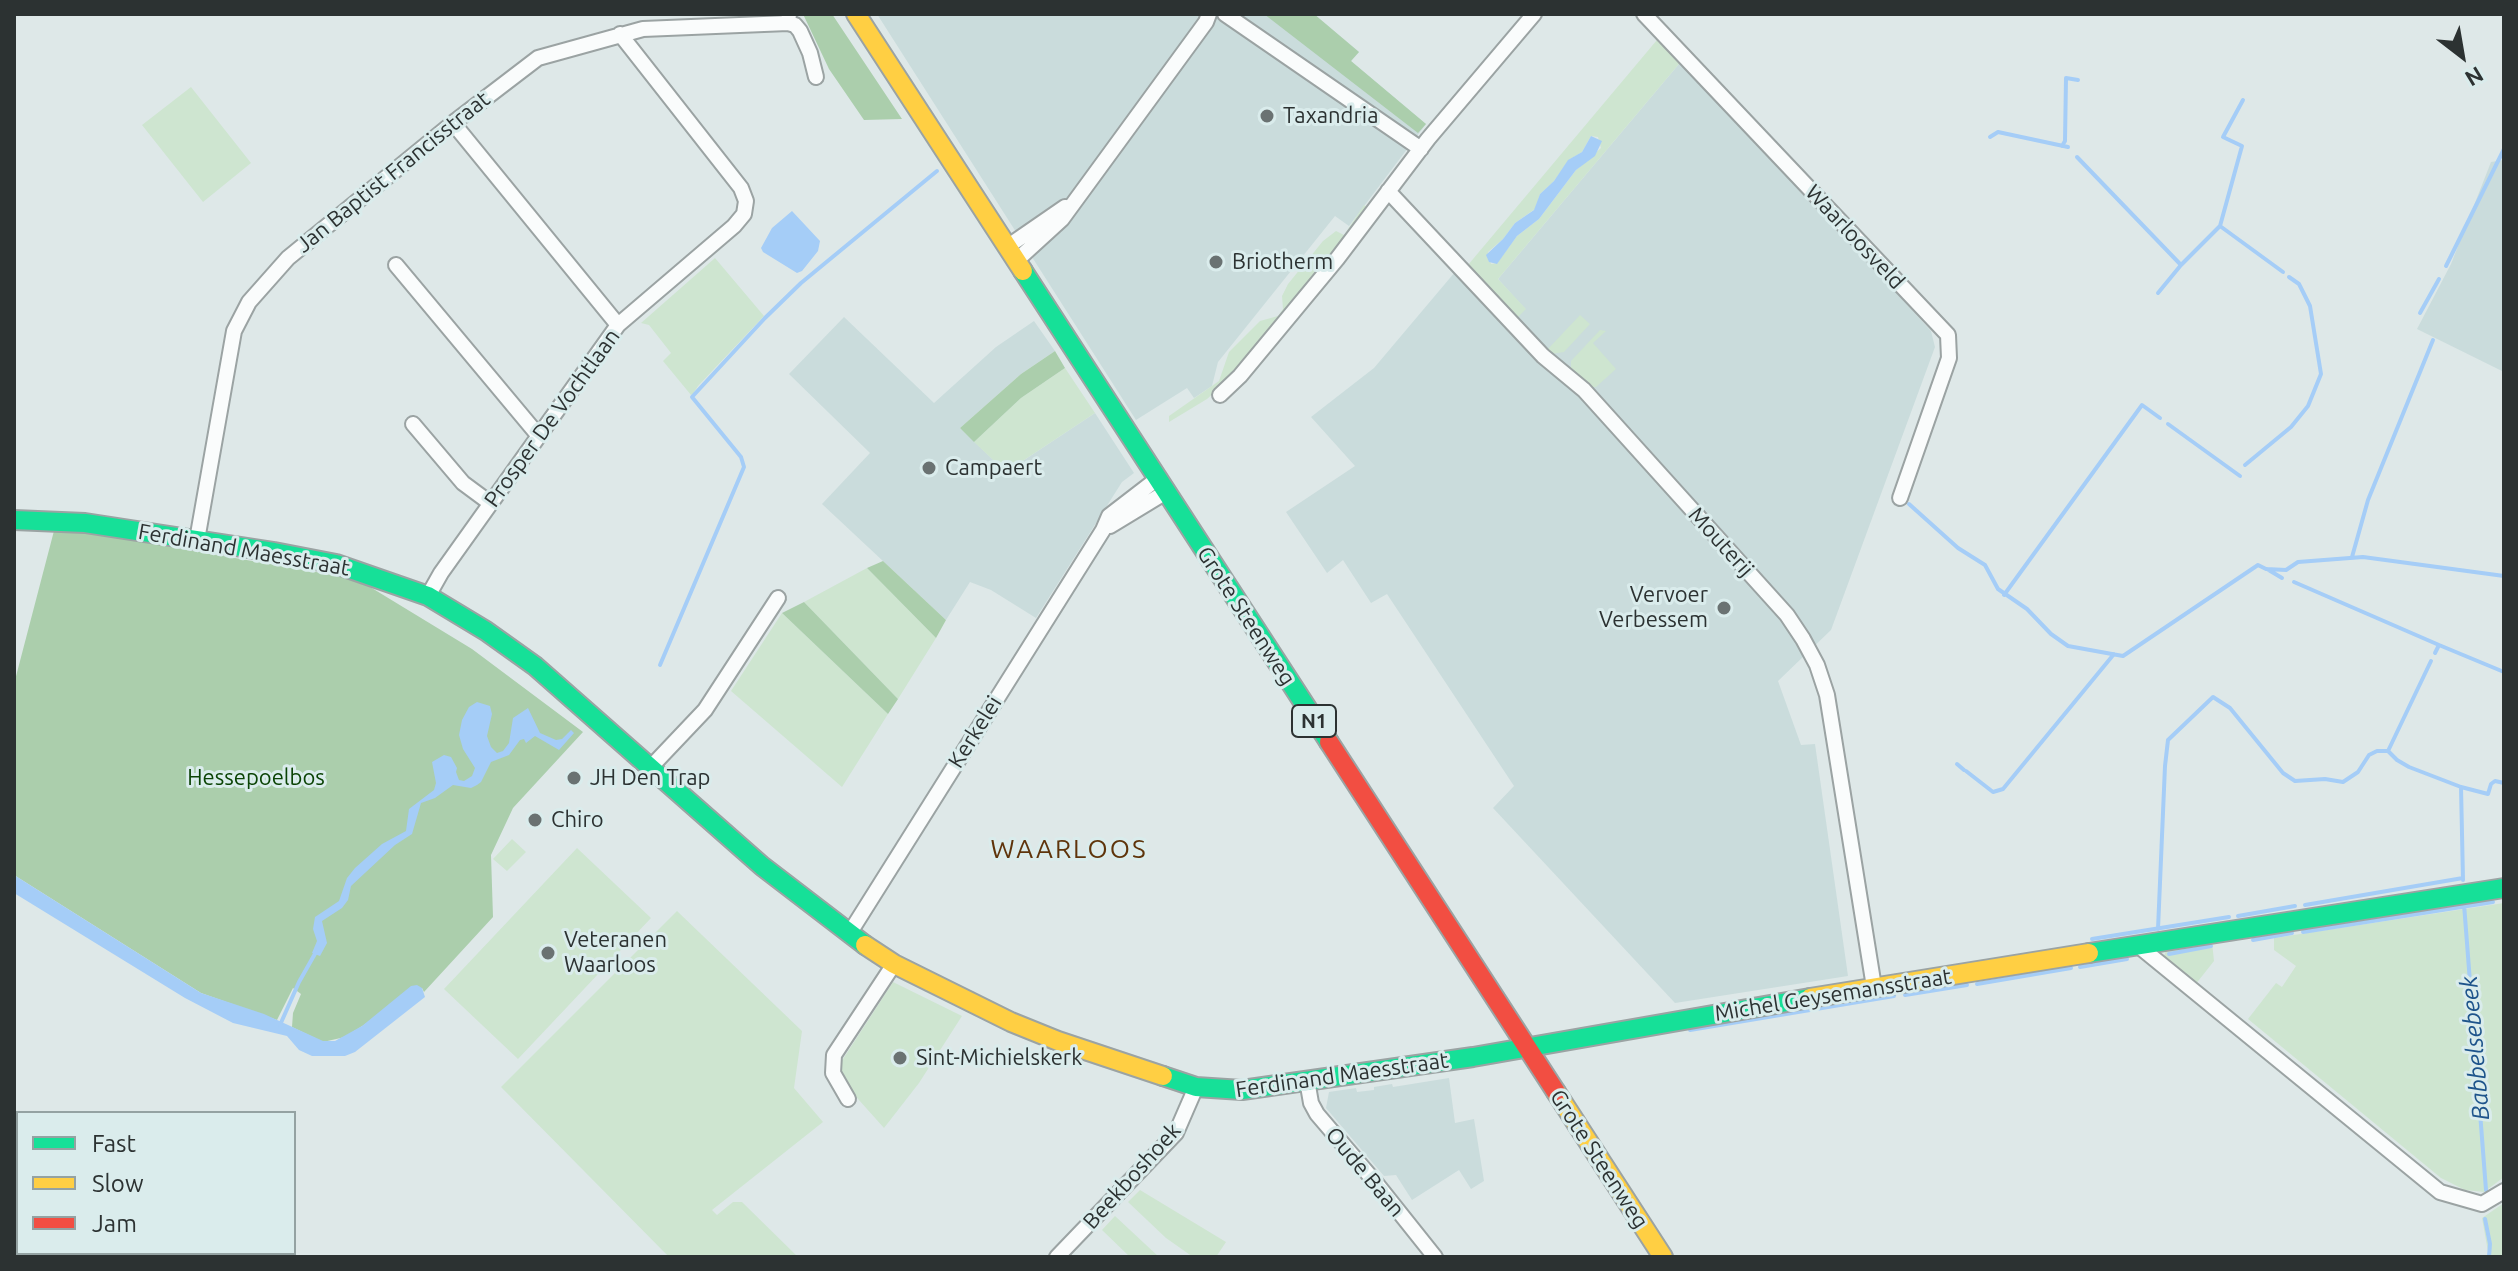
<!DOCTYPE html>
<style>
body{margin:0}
#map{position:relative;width:2518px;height:1271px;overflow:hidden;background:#dee8e8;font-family:Ubuntu,sans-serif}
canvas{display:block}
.frame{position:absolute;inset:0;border:16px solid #2c3232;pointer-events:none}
.legend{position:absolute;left:16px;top:1111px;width:280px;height:144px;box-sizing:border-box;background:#daecec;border:2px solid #94a2a2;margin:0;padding:10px 14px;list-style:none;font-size:24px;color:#2c3232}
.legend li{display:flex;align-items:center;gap:16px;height:40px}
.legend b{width:40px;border:2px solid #94a2a2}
.north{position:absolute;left:2422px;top:16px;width:80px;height:80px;-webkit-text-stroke:6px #daecec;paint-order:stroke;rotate:149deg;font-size:22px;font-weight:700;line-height:32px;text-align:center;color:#2c3232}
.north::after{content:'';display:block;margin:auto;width:28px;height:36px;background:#2c3232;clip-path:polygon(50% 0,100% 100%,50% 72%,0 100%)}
</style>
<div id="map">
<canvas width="2518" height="1271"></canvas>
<div class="frame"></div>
<ul class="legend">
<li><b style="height:10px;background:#16e098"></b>Fast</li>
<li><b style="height:10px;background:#ffcf43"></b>Slow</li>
<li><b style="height:10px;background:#f24e42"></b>Jam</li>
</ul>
<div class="north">N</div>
</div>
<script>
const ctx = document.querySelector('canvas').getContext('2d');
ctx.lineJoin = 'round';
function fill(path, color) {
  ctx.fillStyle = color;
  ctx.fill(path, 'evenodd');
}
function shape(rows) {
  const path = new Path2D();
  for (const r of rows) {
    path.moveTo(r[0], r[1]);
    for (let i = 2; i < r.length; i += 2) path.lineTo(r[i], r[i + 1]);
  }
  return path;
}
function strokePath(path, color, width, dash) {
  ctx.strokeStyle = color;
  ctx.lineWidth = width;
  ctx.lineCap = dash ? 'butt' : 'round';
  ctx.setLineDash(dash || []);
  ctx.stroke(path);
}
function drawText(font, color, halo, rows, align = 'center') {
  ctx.font = font + ' Ubuntu,sans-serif';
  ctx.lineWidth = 6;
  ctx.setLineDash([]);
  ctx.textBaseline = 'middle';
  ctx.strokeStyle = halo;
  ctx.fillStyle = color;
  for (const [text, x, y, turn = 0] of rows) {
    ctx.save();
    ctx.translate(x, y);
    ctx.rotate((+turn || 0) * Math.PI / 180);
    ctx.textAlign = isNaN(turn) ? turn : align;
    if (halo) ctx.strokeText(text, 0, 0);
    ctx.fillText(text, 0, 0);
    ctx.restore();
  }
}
const built = shape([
 [877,14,1314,14,1359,52,1351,61,1426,124,1349,226,1335,216,1218,362,1212,386,1194,398,1187,388,1136,420],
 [1684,58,1931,331,1935,347,1831,630,1778,681,1801,745,1815,744,1848,976,1675,1003,1493,808,1514,786,1387,594,1371,603,1343,560,1327,573,1286,512,1355,466,1311,417,1374,368,1455,272,1468,265,1516,318,1525,309,1498,279],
 [2504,160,2504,372,2417,329,2451,264,2491,162],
 [844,317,934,403,996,347,1034,321,1055,351,1021,374,960,428,1006,472,1095,413,1134,473,1122,482,1036,618,991,590,970,582,946,620,822,504,870,453,789,374],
 [1449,1078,1455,1123,1474,1119,1484,1181,1471,1189,1459,1170,1412,1200,1396,1175,1384,1176,1326,1108,1329,1092,1356,1088,1357,1092,1374,1090,1374,1087,1392,1084,1393,1087]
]);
const green = shape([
 [1662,34,1684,58,1498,279,1526,309,1516,319,1468,265],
 [1591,136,1598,137,1601,148,1576,170,1539,219,1517,236,1497,263,1491,264,1488,252,1503,239,1515,223,1535,209,1540,194,1554,181,1569,160,1582,152],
 [191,87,251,163,203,202,142,125],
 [1364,205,1368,208,1346,240,1237,372,1207,399,1169,422,1169,416,1219,381,1229,352,1260,321,1278,316,1283,309,1282,296,1288,284,1323,241,1336,231,1344,235],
 [715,258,764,316,698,386,693,394,691,395,663,361,671,353,649,325,641,323],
 [1580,315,1590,324,1564,352,1551,354,1547,350],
 [1600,330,1606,331,1593,343,1616,369,1596,387,1589,387,1571,371,1571,361],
 [1065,368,1095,413,1006,472,974,442,1021,398],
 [867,568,936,638,898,699,804,602],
 [782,613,888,714,842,787,731,691],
 [512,839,526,852,507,871,493,859],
 [577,848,651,918,518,1059,444,989],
 [2504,903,2504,1177,2484,1192,2465,1190,2441,1178,2248,1019,2276,983,2282,987,2296,966,2274,950,2274,938],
 [677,911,802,1031,794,1088,823,1122,712,1210,717,1215,733,1202,742,1202,798,1257,669,1257,501,1087],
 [2212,942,2214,961,2195,985,2167,964,2164,956,2166,950],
 [893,982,962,1016,919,1083,884,1128,850,1090,840,1073,841,1062],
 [1140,1190,1226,1242,1216,1257,1193,1257,1166,1238,1128,1202],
 [2504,1203,2504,1257,2489,1257,2482,1218],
 [1115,1216,1159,1257,1130,1257,1102,1230]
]);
const forest = shape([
 [803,14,832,14,902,119,864,120,829,69],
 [1264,14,1314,14,1359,52,1351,61,1426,124,1418,133],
 [1055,351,1065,368,1021,398,974,442,960,428,1021,374],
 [55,527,357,579,472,649,583,732,513,808,491,855,493,917,424,992,422,988,345,1037,323,1042,292,1027,293,1013,301,994,293,988,277,1020,201,993,14,875,14,684],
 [883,561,946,620,936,638,867,568],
 [804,602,898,699,888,714,782,613]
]);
const water = shape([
 [1591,136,1602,141,1595,156,1576,170,1539,219,1517,236,1497,264,1489,262,1486,255,1503,239,1515,223,1534,210,1540,194,1554,181,1568,160,1582,152],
 [792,211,820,241,818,251,802,271,797,273,763,252,761,248,772,228],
 [477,702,490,706,492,714,487,736,491,747,497,753,503,751,509,743,513,718,528,708,540,733,556,740,562,739,571,730,574,733,559,750,535,736,526,743,524,739,520,740,509,755,491,762,481,782,477,785,471,788,453,785,435,798,421,803,412,834,395,845,351,886,348,900,342,908,322,921,327,943,320,956,312,953,317,941,313,929,315,917,339,901,347,878,355,868,382,844,406,831,409,809,434,790,436,783,432,762,444,755,451,757,457,768,456,772,459,780,464,781,472,776,475,768,463,749,459,735,462,720,469,707],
 [14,875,201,993,264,1014,323,1041,335,1041,362,1026,411,986,417,985,422,988,425,997,355,1052,345,1056,312,1056,299,1050,287,1036,233,1023,185,998,14,893]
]);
const stream = shape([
 [1990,137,1998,132,2068,147],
 [2062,146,2065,141,2066,78,2078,80],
 [2077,157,2181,265,2158,293],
 [2220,226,2283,272],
 [2181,265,2220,226,2242,146,2223,137,2243,100],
 [2446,266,2504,149],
 [2420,313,2439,279],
 [2168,424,2240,476],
 [2245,465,2291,427,2308,406,2321,374,2310,306,2299,284,2289,277],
 [1909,504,1958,548,1985,565,1998,589,2027,609,2051,634,2068,646,2123,656,2258,565,2266,569,2286,570,2298,562,2363,557,2504,576],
 [2352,557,2368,500,2433,340],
 [2267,569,2282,578],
 [2294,582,2439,645],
 [2004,595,2142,405,2160,418],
 [2435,653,2439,645,2504,672],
 [2431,661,2388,751,2397,760,2409,767,2461,787],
 [660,665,744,467,741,457,692,397,765,318,801,283,937,171],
 [1957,764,1964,770],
 [1966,771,1993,792,2003,789,2114,654],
 [2463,880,2461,787,2488,794,2491,784,2495,781,2504,783],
 [2464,904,2486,1190],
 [2305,905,2463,878],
 [2238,916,2295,906],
 [2158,929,2165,766,2168,740,2213,697,2230,708,2283,773,2295,781,2325,779,2343,782,2358,772,2369,755,2377,751,2388,751],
 [2303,932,2493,902],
 [2092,939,2229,917],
 [2253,940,2292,933],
 [2169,954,2211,946],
 [2080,967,2127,959],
 [1977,984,2071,968],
 [1905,995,1967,985],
 [280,1025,299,982,316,952],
 [1690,1030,1894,996],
 [2485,1219,2490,1244,2489,1257]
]);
const street = shape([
 [1225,14,1421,149],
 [1644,14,1948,335,1949,358,1900,498],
 [788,23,795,25,800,31,810,53,816,77],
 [453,123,618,325],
 [1388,191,1543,356,1584,390,1787,615,1803,639,1817,665,1827,695,1874,987],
 [1007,247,1065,207],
 [1016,261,1062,219,1206,22,1209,14],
 [396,265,538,435],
 [1220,395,1240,376,1337,259,1428,139,1534,14],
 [413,424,463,483,490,503],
 [1110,526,1166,492],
 [197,540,234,331,249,302,288,258,453,123,538,58,643,29,788,23,789,14],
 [428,596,441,573,618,325,734,226,744,214,746,201,741,188,620,34],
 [650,768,705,710,778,598],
 [849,934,1103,530,1109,516,1157,479],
 [2140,947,2440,1192,2482,1204,2504,1191],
 [1307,1080,1311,1103,1317,1114,1376,1183,1435,1257],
 [848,1099,833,1073,834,1055,894,964],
 [1057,1257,1176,1133,1196,1087]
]);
const fast = shape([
 [1023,271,1329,742],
 [14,520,85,523,274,552,336,564,428,596,486,631,535,666,762,866,865,945],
 [2089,953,2504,888],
 [1163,1076,1196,1087,1242,1090,1473,1057,1810,998]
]);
const slow = shape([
 [856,14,1023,271],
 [865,945,894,964,1011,1022,1058,1041,1163,1076],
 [1810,998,2089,953],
 [1556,1092,1663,1257]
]);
const jam = shape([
 [1329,742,1556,1092]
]);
const markers = [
 [1267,116,8,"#6a7272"],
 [1216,262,8,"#6a7272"],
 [929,468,8,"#6a7272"],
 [1724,608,8,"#6a7272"],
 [574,778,8,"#6a7272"],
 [535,820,8,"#6a7272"],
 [548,953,8,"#6a7272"],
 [900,1058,8,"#6a7272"]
];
const shields = [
 [1314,721,44]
];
const shieldNames = [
 ["N1",1314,721]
];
const poiNames = [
 ["Taxandria",1283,116],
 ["Briotherm",1232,262],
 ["Campaert",945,468],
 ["Vervoer",1708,595,"right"],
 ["Verbessem",1708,620,"right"],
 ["JH Den Trap",590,778],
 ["Chiro",551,820],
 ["Veteranen",564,940],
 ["Waarloos",564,965],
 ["Sint-Michielskerk",916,1058]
];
const streetNames = [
 ["Jan Baptist Francisstraat",393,172,-39],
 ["Waarloosveld",1855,237,47],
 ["Prosper De Vochtlaan",552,418,-54],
 ["Mouterij",1721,542,48],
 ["Ferdinand Maesstraat",244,550,10],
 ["Grote Steenweg",1246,616,57],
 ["Kerkelei",975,732,-58],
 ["Michel Geysemansstraat",1833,995,-9],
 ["Ferdinand Maesstraat",1342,1075,-8],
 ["Grote Steenweg",1599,1159,57],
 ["Oude Baan",1365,1172,50],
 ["Beekboshoek",1132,1176,-48]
];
const parkNames = [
 ["Hessepoelbos",256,778]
];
const waterNames = [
 ["Babbelsebeek",2475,1048,-95]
];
const quarterNames = [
 ["WAARLOOS",1069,849]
];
fill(built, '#cadcdc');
fill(green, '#cee5d0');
fill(forest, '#abceac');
fill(water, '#a5cdf7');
strokePath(stream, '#a5cdf7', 4);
strokePath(street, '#9ba3a3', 18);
strokePath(fast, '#9ba3a3', 22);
strokePath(slow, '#9ba3a3', 22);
strokePath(jam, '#9ba3a3', 22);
strokePath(street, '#fafcfc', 14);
strokePath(fast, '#16e098', 18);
strokePath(slow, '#ffcf43', 18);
strokePath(jam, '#f24e42', 18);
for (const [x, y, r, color] of markers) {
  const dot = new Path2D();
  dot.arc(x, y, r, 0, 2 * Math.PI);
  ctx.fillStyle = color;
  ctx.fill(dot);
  strokePath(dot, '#daecec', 3);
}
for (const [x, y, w] of shields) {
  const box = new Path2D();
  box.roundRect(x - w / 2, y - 16, w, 32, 6);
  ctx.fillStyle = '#daecec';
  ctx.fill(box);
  strokePath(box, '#2c3232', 2);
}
drawText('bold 20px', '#2c3232', null, shieldNames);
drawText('22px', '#2c3232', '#daecec', poiNames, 'left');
drawText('22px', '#2c3232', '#daecec', streetNames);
drawText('22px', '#0b4405', '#daecec', parkNames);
drawText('italic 24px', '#1e548b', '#daecec', waterNames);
ctx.letterSpacing = '2px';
drawText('26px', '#5f340b', '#daecec', quarterNames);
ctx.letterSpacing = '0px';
</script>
